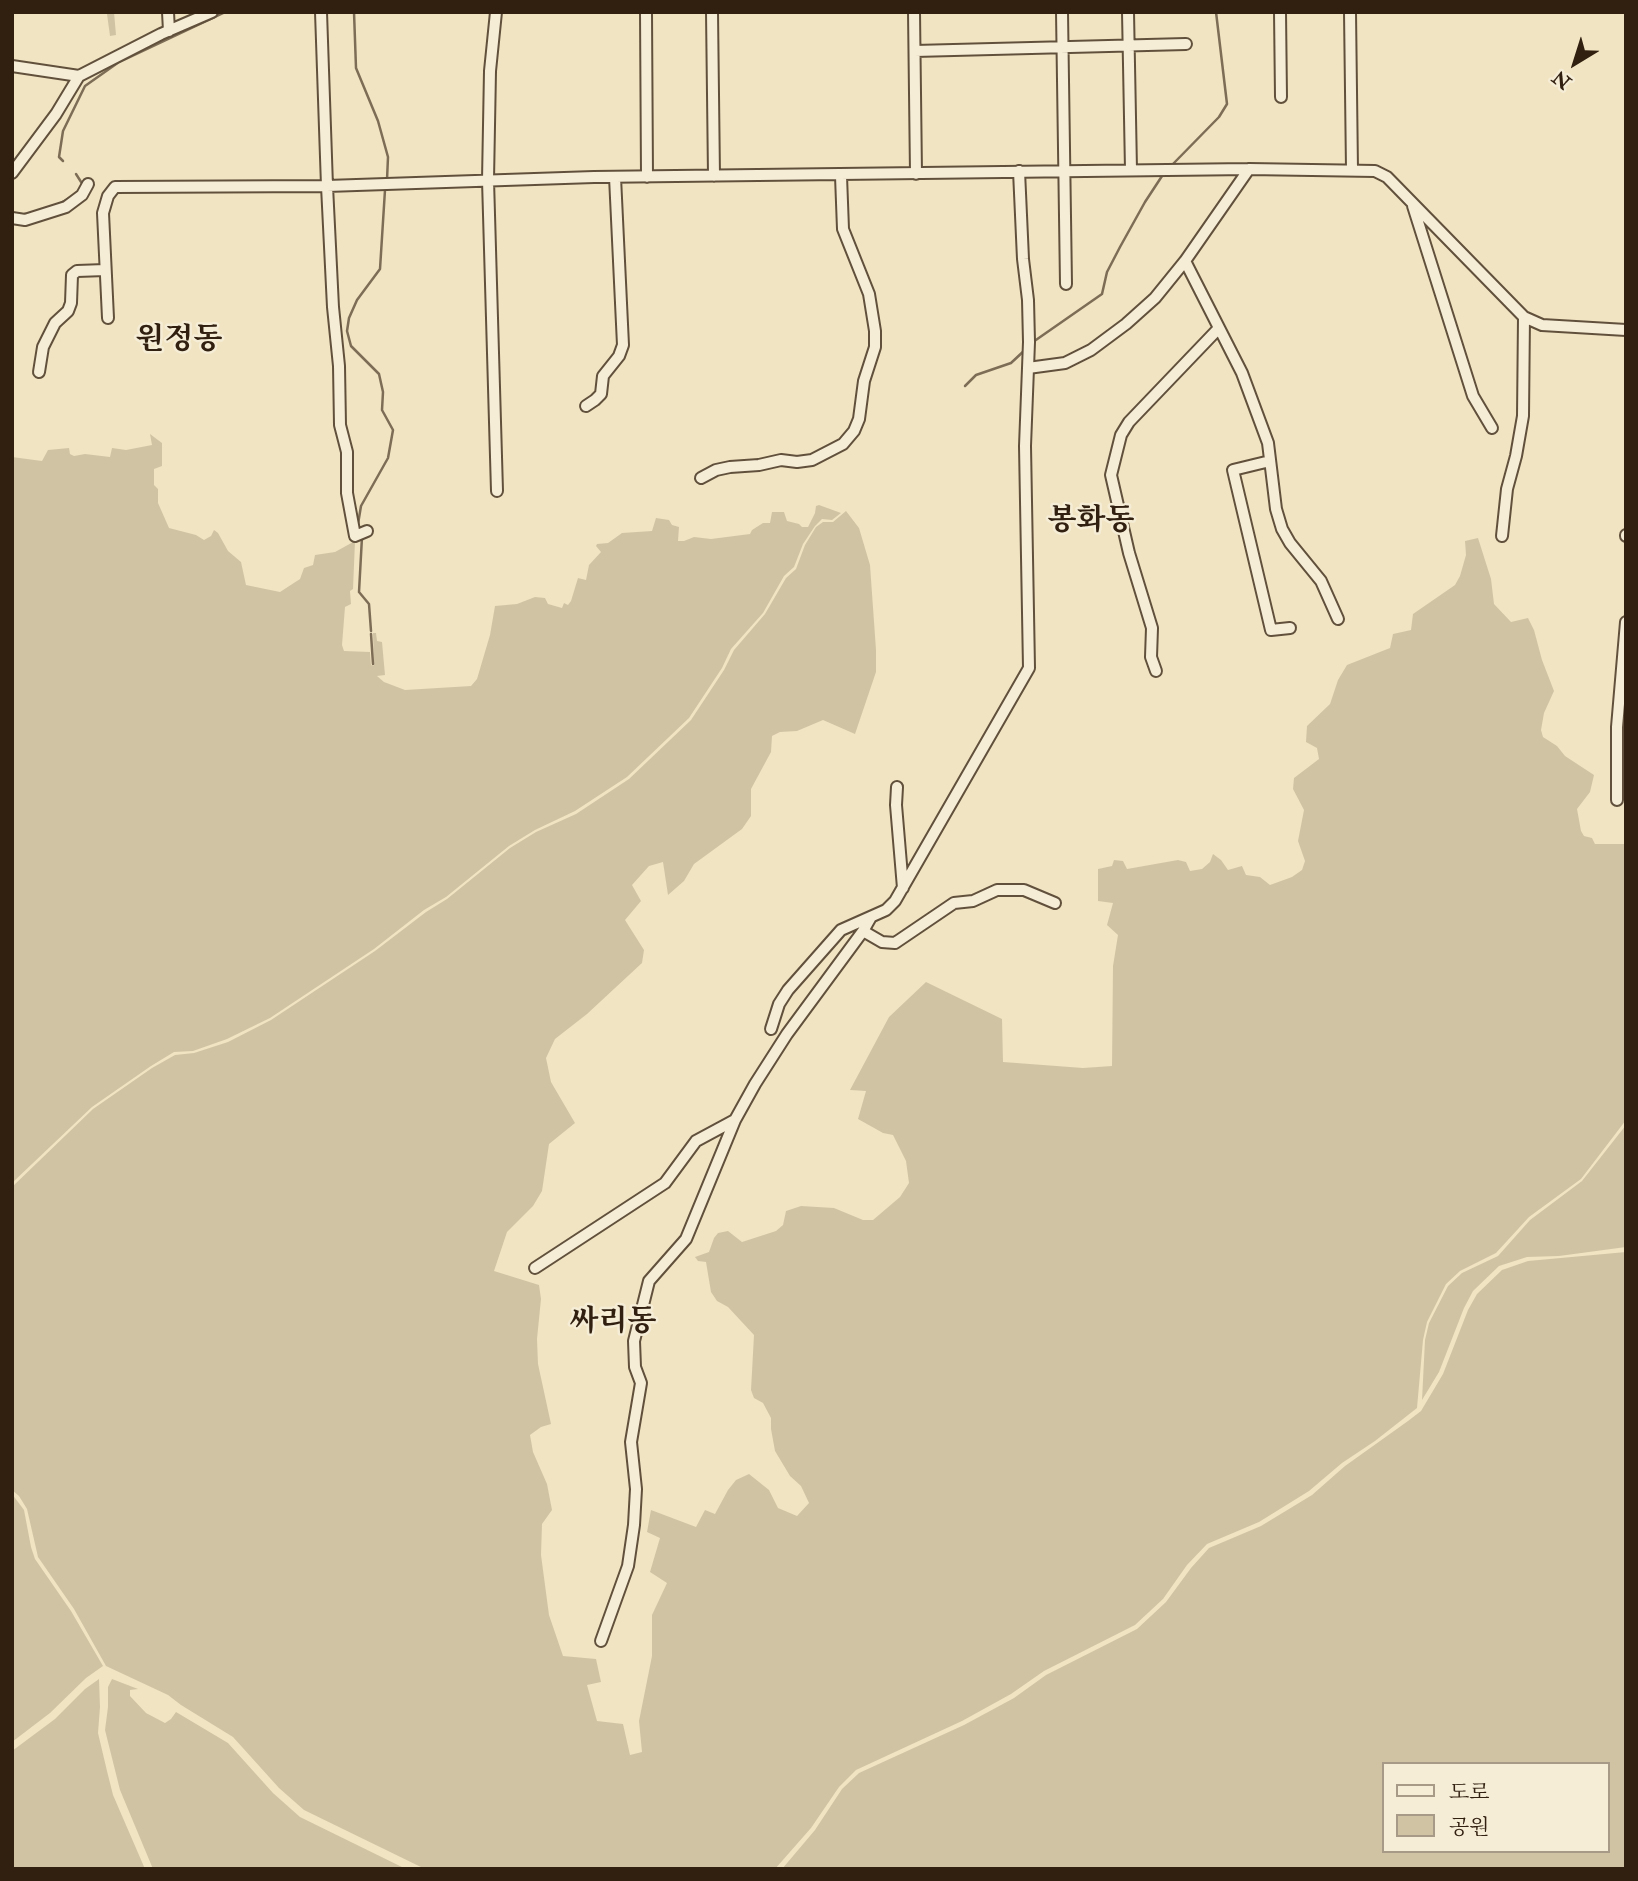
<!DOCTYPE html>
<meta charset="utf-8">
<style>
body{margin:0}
#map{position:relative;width:1638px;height:1881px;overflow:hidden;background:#f1e4c2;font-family:"IM FELL Double Pica","Noto Serif KR",serif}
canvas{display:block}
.frame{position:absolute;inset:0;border:14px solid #312010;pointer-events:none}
.legend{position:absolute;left:1382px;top:1762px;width:228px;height:91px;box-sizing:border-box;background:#f6edd7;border:2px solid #a79b87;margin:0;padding:9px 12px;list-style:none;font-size:21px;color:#312010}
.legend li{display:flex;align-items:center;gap:14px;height:35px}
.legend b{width:35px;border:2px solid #a79b87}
.north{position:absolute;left:1540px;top:28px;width:70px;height:70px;-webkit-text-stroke:5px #f6edd7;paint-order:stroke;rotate:218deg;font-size:19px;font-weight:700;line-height:28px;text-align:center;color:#312010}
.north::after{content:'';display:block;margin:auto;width:24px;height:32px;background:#312010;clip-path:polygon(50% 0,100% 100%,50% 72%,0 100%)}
</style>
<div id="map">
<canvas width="1638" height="1881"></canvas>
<div class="frame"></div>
<ul class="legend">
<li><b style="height:9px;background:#f6edd7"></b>도로</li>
<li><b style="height:19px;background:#d0c3a4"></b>공원</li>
</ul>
<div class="north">N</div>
</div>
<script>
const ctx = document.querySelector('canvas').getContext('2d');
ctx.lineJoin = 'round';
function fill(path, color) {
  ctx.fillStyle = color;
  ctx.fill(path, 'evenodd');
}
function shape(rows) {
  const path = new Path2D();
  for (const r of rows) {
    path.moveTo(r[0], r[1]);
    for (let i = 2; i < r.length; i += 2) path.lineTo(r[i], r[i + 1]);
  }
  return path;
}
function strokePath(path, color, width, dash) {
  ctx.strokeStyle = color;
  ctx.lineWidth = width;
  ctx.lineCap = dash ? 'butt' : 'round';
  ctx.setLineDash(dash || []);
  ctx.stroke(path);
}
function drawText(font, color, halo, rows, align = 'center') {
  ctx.font = font + ' "IM FELL Double Pica","Noto Serif KR",serif';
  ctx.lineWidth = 5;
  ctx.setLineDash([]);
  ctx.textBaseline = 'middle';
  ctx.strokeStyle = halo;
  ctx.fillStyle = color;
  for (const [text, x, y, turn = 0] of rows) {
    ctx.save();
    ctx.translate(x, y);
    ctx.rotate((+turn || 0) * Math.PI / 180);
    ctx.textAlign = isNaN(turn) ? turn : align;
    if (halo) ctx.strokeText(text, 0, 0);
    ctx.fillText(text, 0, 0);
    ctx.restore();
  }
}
const green = shape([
 [26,12,114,12,116,35,110,36,107,14],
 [150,434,162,443,162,466,154,469,154,485,158,489,158,503,169,528,196,535,204,540,211,536,214,530,218,533,228,551,241,562,246,585,280,592,300,579,304,568,313,565,315,555,335,552,355,541,353,589,350,591,351,604,345,607,342,645,344,651,370,652,371,665,374,666,373,633,376,633,377,641,382,642,385,675,377,676,384,682,405,690,471,686,477,679,490,635,495,606,517,604,535,597,545,598,548,604,562,608,564,603,568,605,571,601,578,578,586,580,589,565,601,552,596,546,597,544,608,543,622,533,652,531,656,518,669,520,672,525,679,527,678,541,684,541,694,537,711,539,750,534,752,530,763,523,770,523,772,512,784,512,787,521,799,524,802,527,808,527,815,513,816,506,819,505,841,513,832,520,822,519,815,526,803,544,794,567,784,576,763,613,731,649,722,668,689,718,627,777,575,811,535,830,509,846,446,897,424,910,374,949,270,1018,227,1039,193,1051,174,1052,151,1066,92,1107,12,1183,12,457,42,461,48,450,69,448,70,454,74,456,85,454,110,457,112,448,126,450,152,445],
 [846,511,859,528,870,565,876,650,876,672,855,734,823,720,797,731,780,732,772,736,771,752,751,789,751,816,742,829,694,864,684,881,668,895,663,862,649,866,632,885,641,901,625,920,644,950,642,963,587,1014,555,1039,546,1058,551,1082,575,1123,549,1144,542,1191,533,1206,507,1232,494,1271,539,1285,541,1299,537,1339,538,1364,551,1424,541,1427,530,1435,533,1452,547,1484,552,1510,542,1524,541,1555,549,1615,563,1656,596,1659,601,1682,587,1685,597,1721,623,1724,630,1755,642,1752,639,1721,652,1656,652,1615,667,1583,650,1572,660,1538,647,1532,651,1510,696,1527,705,1510,715,1514,728,1490,736,1480,749,1474,769,1490,778,1508,797,1516,809,1503,801,1486,790,1476,775,1451,771,1429,771,1418,763,1403,754,1398,751,1390,754,1335,728,1307,717,1301,711,1292,706,1262,698,1261,695,1257,709,1252,714,1238,718,1233,728,1231,742,1242,776,1231,783,1225,786,1211,801,1206,834,1208,863,1220,873,1220,900,1197,909,1183,906,1161,893,1135,883,1133,858,1119,866,1091,850,1090,889,1017,926,982,1002,1019,1003,1062,1083,1068,1112,1066,1113,966,1118,935,1107,925,1113,903,1098,901,1098,869,1112,866,1114,860,1123,861,1127,869,1178,860,1186,862,1190,871,1202,869,1210,862,1213,854,1221,860,1228,870,1242,866,1246,875,1260,877,1270,885,1292,877,1302,870,1305,861,1298,841,1304,810,1293,789,1294,778,1319,759,1317,748,1306,742,1307,726,1330,704,1338,680,1347,665,1390,648,1393,634,1411,630,1413,614,1455,585,1460,576,1466,555,1465,541,1478,538,1491,579,1494,604,1511,622,1528,618,1534,630,1542,660,1554,691,1544,713,1541,730,1543,737,1557,746,1565,756,1594,775,1590,792,1577,809,1581,831,1584,836,1592,838,1595,844,1626,844,1626,1120,1581,1179,1529,1217,1496,1253,1460,1271,1446,1284,1427,1322,1423,1340,1417,1408,1375,1441,1342,1463,1309,1491,1259,1522,1207,1544,1187,1565,1163,1599,1135,1625,1044,1671,1011,1694,962,1721,856,1770,839,1787,811,1828,775,1869,425,1869,304,1810,279,1788,233,1737,181,1705,168,1695,106,1666,74,1609,38,1557,27,1509,19,1496,12,1490,12,1187,93,1109,152,1068,175,1055,194,1053,228,1042,271,1020,375,951,426,912,447,899,510,848,536,832,576,814,629,779,691,720,724,670,734,650,765,614,786,578,796,569,805,545,816,527,823,522,833,522],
 [1626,1125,1626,1247,1559,1256,1527,1257,1499,1266,1473,1291,1464,1308,1439,1372,1422,1400,1425,1340,1429,1323,1448,1286,1462,1273,1498,1256,1530,1220,1582,1181],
 [1626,1252,1626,1869,782,1869,815,1830,842,1789,859,1773,964,1725,1014,1698,1046,1675,1137,1629,1166,1602,1191,1568,1209,1548,1261,1526,1312,1495,1345,1466,1408,1421,1421,1411,1443,1374,1468,1310,1477,1294,1502,1270,1528,1261],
 [1384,1764,1608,1764,1608,1851,1384,1851],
 [12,1494,24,1510,31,1547,35,1559,71,1611,103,1666,86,1678,50,1713,12,1742],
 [99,1679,100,1707,98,1733,107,1771,113,1795,145,1869,12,1869,12,1751,55,1719,85,1689],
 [112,1679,138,1689,130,1690,130,1696,146,1713,165,1723,171,1719,176,1712,228,1743,273,1793,300,1817,406,1869,153,1869,120,1790,105,1730,108,1707,108,1687]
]);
const stream = shape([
 [354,12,356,68,378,121,388,157,387,180],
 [63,161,59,157,63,131,85,86,119,62,225,12],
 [1171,166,1219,117,1227,104,1216,12],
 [76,174,83,185],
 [59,204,71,197],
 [1033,342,1102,294,1107,272,1120,247,1145,202,1164,173],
 [965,386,976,375,1011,363,1026,349],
 [360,530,358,524,361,506,388,458,393,430,382,410,383,392,379,374,351,346,347,331,349,318,357,300,380,269,385,190],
 [362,537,359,592,369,604,371,631],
 [371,634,373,664]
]);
const minor = shape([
 [168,12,169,31],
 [321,12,327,186,333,307,339,366,340,425,347,452,347,493,355,536,367,531],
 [496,12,490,71,488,180,497,491],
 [646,12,647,177],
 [712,12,714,176],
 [914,12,916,174],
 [1062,12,1066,284],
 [1128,12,1131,170],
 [1280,12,1281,97],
 [1350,12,1352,170],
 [915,51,1186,44],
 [12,66,79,76,161,34,212,12],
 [12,173,56,114,79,76],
 [1413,206,1473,396,1492,428],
 [12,218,25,220,66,207,82,195,88,184],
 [1185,261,1242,373,1268,443,1276,509,1282,529,1290,543,1321,581,1338,619],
 [108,318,103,213,108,196,115,187,327,186,594,177,1249,169,1375,171,1387,177,1524,317,1542,325,1626,330],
 [1028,368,1065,363,1091,350,1126,324,1155,298,1185,261,1249,169],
 [39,372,43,347,55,323,68,311,71,303,72,275,77,271,105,270],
 [586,406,595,400,601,394,603,376,619,356,623,345,615,177],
 [1270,461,1233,470,1271,630,1290,628],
 [701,478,716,470,730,467,759,465,781,460,797,462,812,460,843,444,854,431,859,419,864,381,875,347,875,331,869,294,843,229,841,176],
 [1626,535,1626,536],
 [1502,536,1507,489,1516,456,1523,416,1524,317],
 [1156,671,1151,657,1152,628,1129,553,1111,475,1121,435,1129,422,1219,328],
 [897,787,896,805,903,888],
 [1617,800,1617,727,1626,622],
 [863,931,882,942,895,943,954,903,973,901,997,890,1024,890,1055,903],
 [771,1029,779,1004,788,990,841,930,886,910,895,901,1029,668,1025,446,1029,342,1028,300,1023,259,1019,171],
 [535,1268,665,1183,696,1141,735,1120],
 [601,1641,628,1566,634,1525,636,1489,631,1442,641,1383,635,1367,634,1341,649,1281,686,1239,735,1120,755,1084,787,1034,863,931,871,917]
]);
const quarterNames = [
 ["원정동",179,342],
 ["봉화동",1091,523],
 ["싸리동",613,1324]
];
fill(green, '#d0c3a4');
strokePath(stream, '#7d6d56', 2.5);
strokePath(minor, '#61513c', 14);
strokePath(minor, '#f6edd7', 10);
drawText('bold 30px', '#312010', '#f6edd7', quarterNames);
</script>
